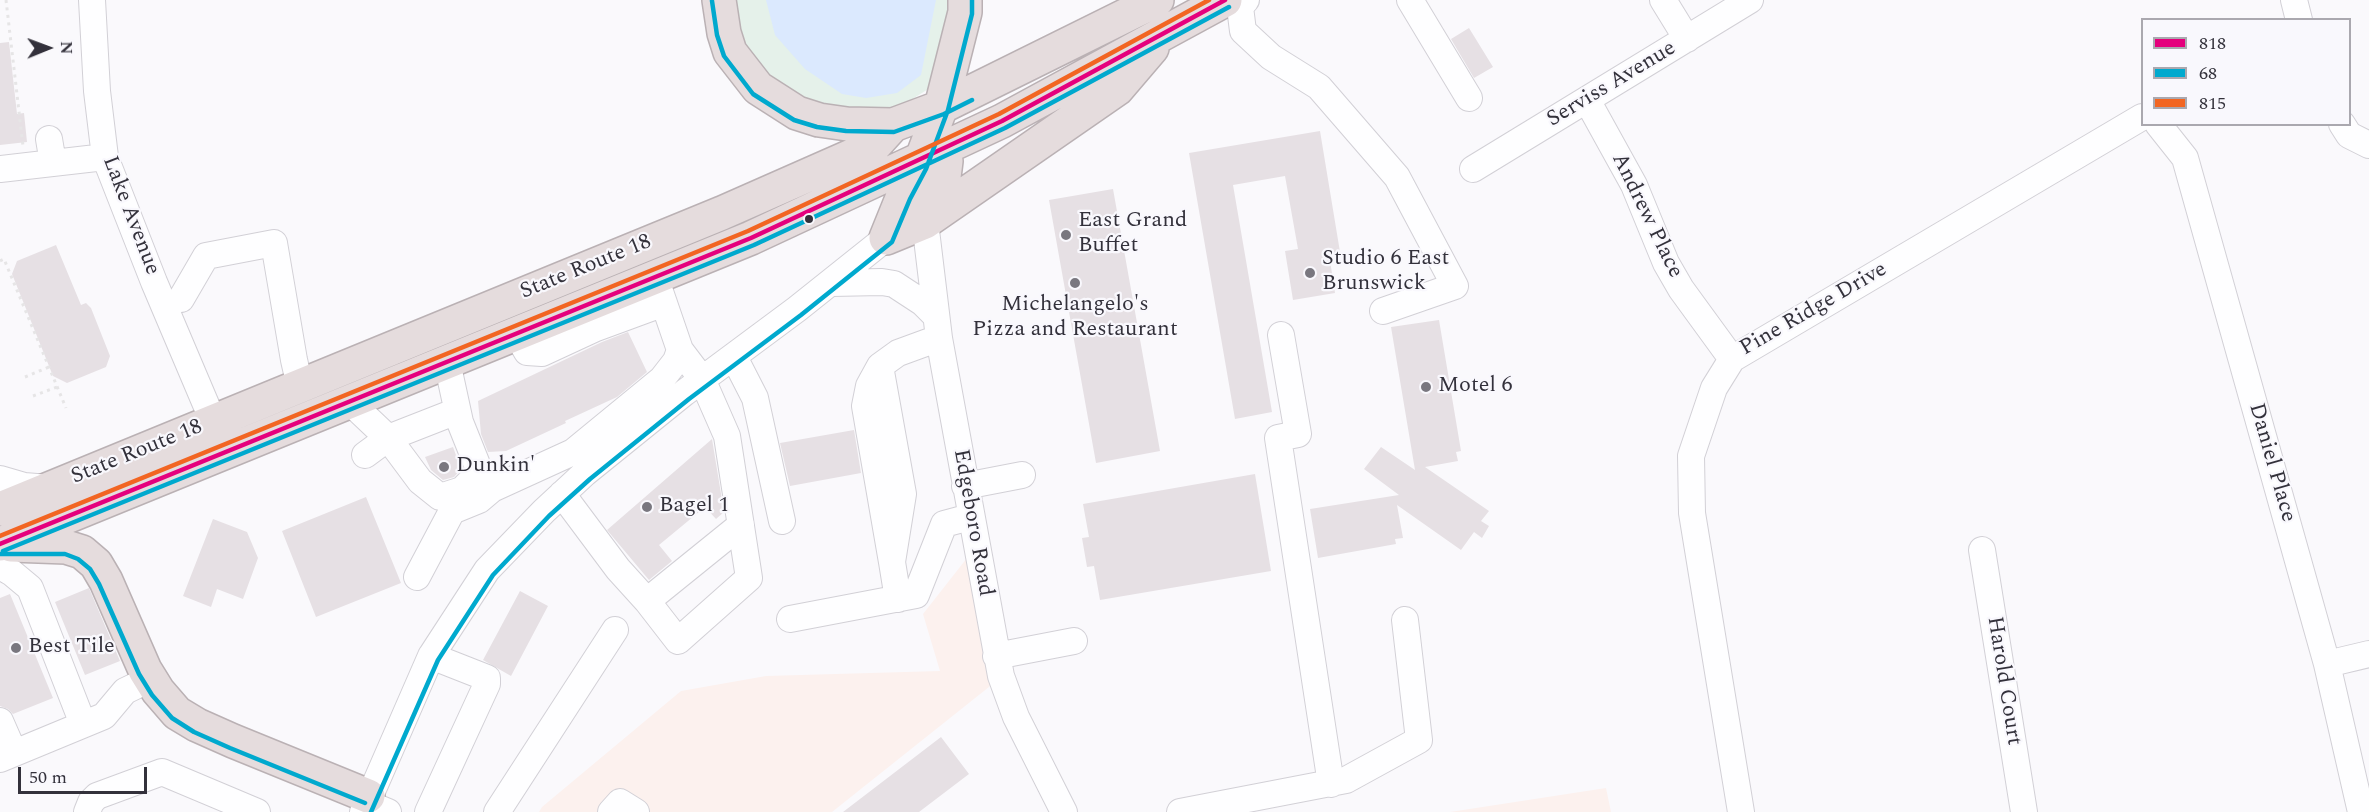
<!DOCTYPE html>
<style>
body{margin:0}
#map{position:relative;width:2369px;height:812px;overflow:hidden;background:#faf9fc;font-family:Spectral,serif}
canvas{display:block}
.legend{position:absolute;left:2141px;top:18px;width:210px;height:108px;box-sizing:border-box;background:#f9f8fd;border:2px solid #aaa8af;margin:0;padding:8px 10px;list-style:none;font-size:18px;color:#33313b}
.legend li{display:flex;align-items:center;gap:12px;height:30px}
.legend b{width:30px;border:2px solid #aaa8af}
.north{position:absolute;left:18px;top:18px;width:60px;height:60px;-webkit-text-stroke:4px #f9f8fd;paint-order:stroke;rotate:89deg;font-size:16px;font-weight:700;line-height:24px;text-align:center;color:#33313b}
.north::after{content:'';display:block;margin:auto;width:21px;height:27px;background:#33313b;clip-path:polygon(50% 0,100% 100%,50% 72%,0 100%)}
.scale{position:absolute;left:18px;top:767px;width:129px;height:27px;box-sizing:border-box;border:3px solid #33313b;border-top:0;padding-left:8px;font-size:18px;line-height:21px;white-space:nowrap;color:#33313b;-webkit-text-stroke:4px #f9f8fd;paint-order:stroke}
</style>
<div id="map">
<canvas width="2369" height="812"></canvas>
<ul class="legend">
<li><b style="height:8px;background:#e5007d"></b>818</li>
<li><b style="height:8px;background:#00a9ce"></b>68</li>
<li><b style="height:8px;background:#f26522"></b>815</li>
</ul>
<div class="north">N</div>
<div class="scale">50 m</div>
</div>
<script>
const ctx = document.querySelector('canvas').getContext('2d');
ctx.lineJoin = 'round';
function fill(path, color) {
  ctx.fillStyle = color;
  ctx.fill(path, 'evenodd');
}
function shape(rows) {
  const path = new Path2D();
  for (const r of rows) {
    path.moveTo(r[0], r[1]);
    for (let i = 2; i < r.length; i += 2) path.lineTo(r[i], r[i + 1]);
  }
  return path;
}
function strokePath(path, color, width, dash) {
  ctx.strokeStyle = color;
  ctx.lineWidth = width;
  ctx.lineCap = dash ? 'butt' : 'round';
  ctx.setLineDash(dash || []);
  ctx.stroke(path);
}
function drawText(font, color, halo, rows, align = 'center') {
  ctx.font = font + ' Spectral,serif';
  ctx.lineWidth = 4.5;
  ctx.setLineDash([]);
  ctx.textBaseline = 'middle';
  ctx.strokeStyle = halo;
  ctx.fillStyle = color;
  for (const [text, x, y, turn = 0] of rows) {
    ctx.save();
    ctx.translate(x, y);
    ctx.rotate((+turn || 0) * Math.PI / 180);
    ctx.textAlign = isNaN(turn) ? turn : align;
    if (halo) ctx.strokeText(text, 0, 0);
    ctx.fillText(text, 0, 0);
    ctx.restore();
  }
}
const industrial = shape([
 [967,558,994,683,832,812,539,812,542,807,681,691,766,676,940,671,923,614],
 [1606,788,1611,812,1450,812]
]);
const green = shape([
 [730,0,952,0,933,86,903,105,879,113,794,106,746,58]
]);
const water = shape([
 [766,0,936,0,921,75,897,93,866,98,842,94,805,69,775,35]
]);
const building = shape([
 [1469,28,1493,67,1474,78,1451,39],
 [9,42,17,114,24,113,27,142,0,145,0,43],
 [1320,131,1340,252,1329,254,1335,293,1293,300,1285,251,1298,249,1285,176,1233,185,1272,412,1235,419,1189,153],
 [1113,189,1160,451,1096,463,1049,200],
 [56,245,81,305,86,303,91,308,110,356,106,367,67,383,53,376,12,274,17,261],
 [1439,320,1461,451,1456,452,1458,461,1425,467,1489,511,1481,521,1489,526,1482,538,1474,532,1461,550,1397,505,1403,538,1395,539,1396,544,1318,558,1310,509,1399,495,1364,469,1381,447,1415,470,1391,327],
 [628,332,647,372,617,397,565,421,566,423,506,451,488,452,481,434,478,401,602,342],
 [854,430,861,473,790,486,780,443],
 [712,439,724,512,716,519,705,507,659,545,672,561,649,580,607,530],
 [453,447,461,469,454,477,443,480,431,470,425,457],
 [1255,474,1271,571,1100,600,1094,566,1087,567,1082,538,1089,537,1083,504],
 [366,497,401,583,316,617,282,531],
 [213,519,247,532,258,558,243,599,217,589,211,607,183,596],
 [89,588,120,661,85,675,55,602],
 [520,591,548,606,511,676,483,660],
 [10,594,53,698,13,714,8,709,0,706,0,598],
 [941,737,969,774,919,812,843,812]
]);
const path = shape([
 [6,0,23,146],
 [0,261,4,259,66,408],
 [25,377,49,367],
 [33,396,57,387]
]);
const minor = shape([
 [92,0,97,91,105,157,154,282,213,421],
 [1246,0,1240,7,1243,31,1271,57,1319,87,1397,177,1455,286,1383,311],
 [1410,0,1469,98],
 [1663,0,1687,39],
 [2294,0,2299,20],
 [1587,100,1634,185,1666,263,1681,289,1732,359],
 [2158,124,2185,158,2327,664,2361,812],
 [2342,124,2349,135,2369,145],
 [49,139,53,163],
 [0,169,105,157],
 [1473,169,1750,0],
 [925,222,939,338,1001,676,1016,717,1064,812],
 [831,283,882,282,894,284,923,303,936,316],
 [181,299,206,256,274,243,294,360,300,386],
 [516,333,527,352,542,353,596,328,664,303],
 [1281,335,1298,434,1278,438,1331,784],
 [734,357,755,398,782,521],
 [447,362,460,422,480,472,491,486],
 [880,366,903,494,892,562,898,599],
 [349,401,388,438,420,481,440,497,462,490,480,472],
 [365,455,388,438,457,411],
 [0,479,24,486,49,488],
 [965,486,1022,475],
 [562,494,618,569,647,601,678,641,749,578,727,436,702,379,680,350],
 [1982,550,2024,812],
 [892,562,865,406,869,386,880,366,898,353,939,338],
 [0,566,12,573,30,588,83,724],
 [417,577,452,511,479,500,492,489,573,452,662,379,676,361,680,350,655,277],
 [647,601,741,525],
 [790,619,916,595,944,524,970,517],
 [996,656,1074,641],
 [2327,664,2369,654],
 [0,721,14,753],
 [0,759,104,716,125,691,150,679],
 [366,803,388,812],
 [87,812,91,802,97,796,162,772,257,812],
 [363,812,431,656,487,570,544,511,585,473,684,393,797,309,886,238],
 [428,812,487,684,487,678,431,656],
 [497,812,615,630],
 [611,812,620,802,636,812],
 [1180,812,1346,780,1419,740,1405,620],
 [1741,812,1692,513,1691,456,1714,388,1732,359,2142,117]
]);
const highway = shape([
 [719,0,724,33,730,52,758,88,797,113,819,120,847,124,893,125],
 [926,220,942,193,946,161,942,148,931,131],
 [886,238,925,222,1117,89,1152,48],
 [886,238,903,196,919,166,941,107,965,12,965,0],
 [0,509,722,213,874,146,893,125,941,107,1157,0],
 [0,544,751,238,1002,121,1225,0],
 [11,545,66,547,82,552,96,564,106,581,145,670,158,691,177,713,197,725,233,741,368,796]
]);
const bus1 = shape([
 [0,544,751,238,1002,121,1225,0]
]);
const bus2 = shape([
 [712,1,717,35,724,56,753,94,794,120,817,127,846,131,894,132,944,114,972,100],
 [3,551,754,245,1005,128,1229,7],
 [0,554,65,554,78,559,90,569,99,584,139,674,152,695,172,718,194,732,230,748,365,803],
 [371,812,438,660,493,575,549,516,590,479,689,399,801,315,892,242,910,199,926,169,948,110,972,14,972,0]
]);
const bus3 = shape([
 [0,536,748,231,999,114,1209,0]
]);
const markers = [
 [809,219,5,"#33313b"],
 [1066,235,6,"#79777f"],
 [1310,273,6,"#79777f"],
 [1075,283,6,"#79777f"],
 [1426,387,6,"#79777f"],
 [444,467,6,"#79777f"],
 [647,507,6,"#79777f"],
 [16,648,6,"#79777f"]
];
const streetNames = [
 ["Serviss Avenue",1612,85,-31],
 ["Lake Avenue",130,216,69],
 ["Andrew Place",1646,216,64],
 ["State Route 18",586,268,-22],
 ["Pine Ridge Drive",1814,310,-30],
 ["State Route 18",137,453,-22],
 ["Daniel Place",2271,463,74],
 ["Edgeboro Road",972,523,80],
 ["Harold Court",2003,681,81]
];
const poiNames = [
 ["East Grand",1078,222],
 ["Buffet",1078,247],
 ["Studio 6 East",1322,260],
 ["Brunswick",1322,285],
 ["Michelangelo's",1075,306,"center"],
 ["Pizza and Restaurant",1075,331,"center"],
 ["Motel 6",1438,387],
 ["Dunkin'",456,467],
 ["Bagel 1",659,507],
 ["Best Tile",28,648]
];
fill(industrial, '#fcf1ee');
fill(green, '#e5f1ea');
fill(water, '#dbe9fe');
fill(building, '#e6e0e4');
strokePath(minor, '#d2d0d6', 28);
strokePath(highway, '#bab1b4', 36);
strokePath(path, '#e6e5e6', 3, [3, 4.5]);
strokePath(minor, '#fefeff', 26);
strokePath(highway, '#e5dcdd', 33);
strokePath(bus1, '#e5007d', 4.5);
strokePath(bus2, '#00a9ce', 4.5);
strokePath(bus3, '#f26522', 4.5);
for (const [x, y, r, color] of markers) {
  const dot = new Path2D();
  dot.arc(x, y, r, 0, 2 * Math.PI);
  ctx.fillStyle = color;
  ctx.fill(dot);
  strokePath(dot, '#f9f8fd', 2);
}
drawText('22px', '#33313b', '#f9f8fd', streetNames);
drawText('22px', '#33313b', '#f9f8fd', poiNames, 'left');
</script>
